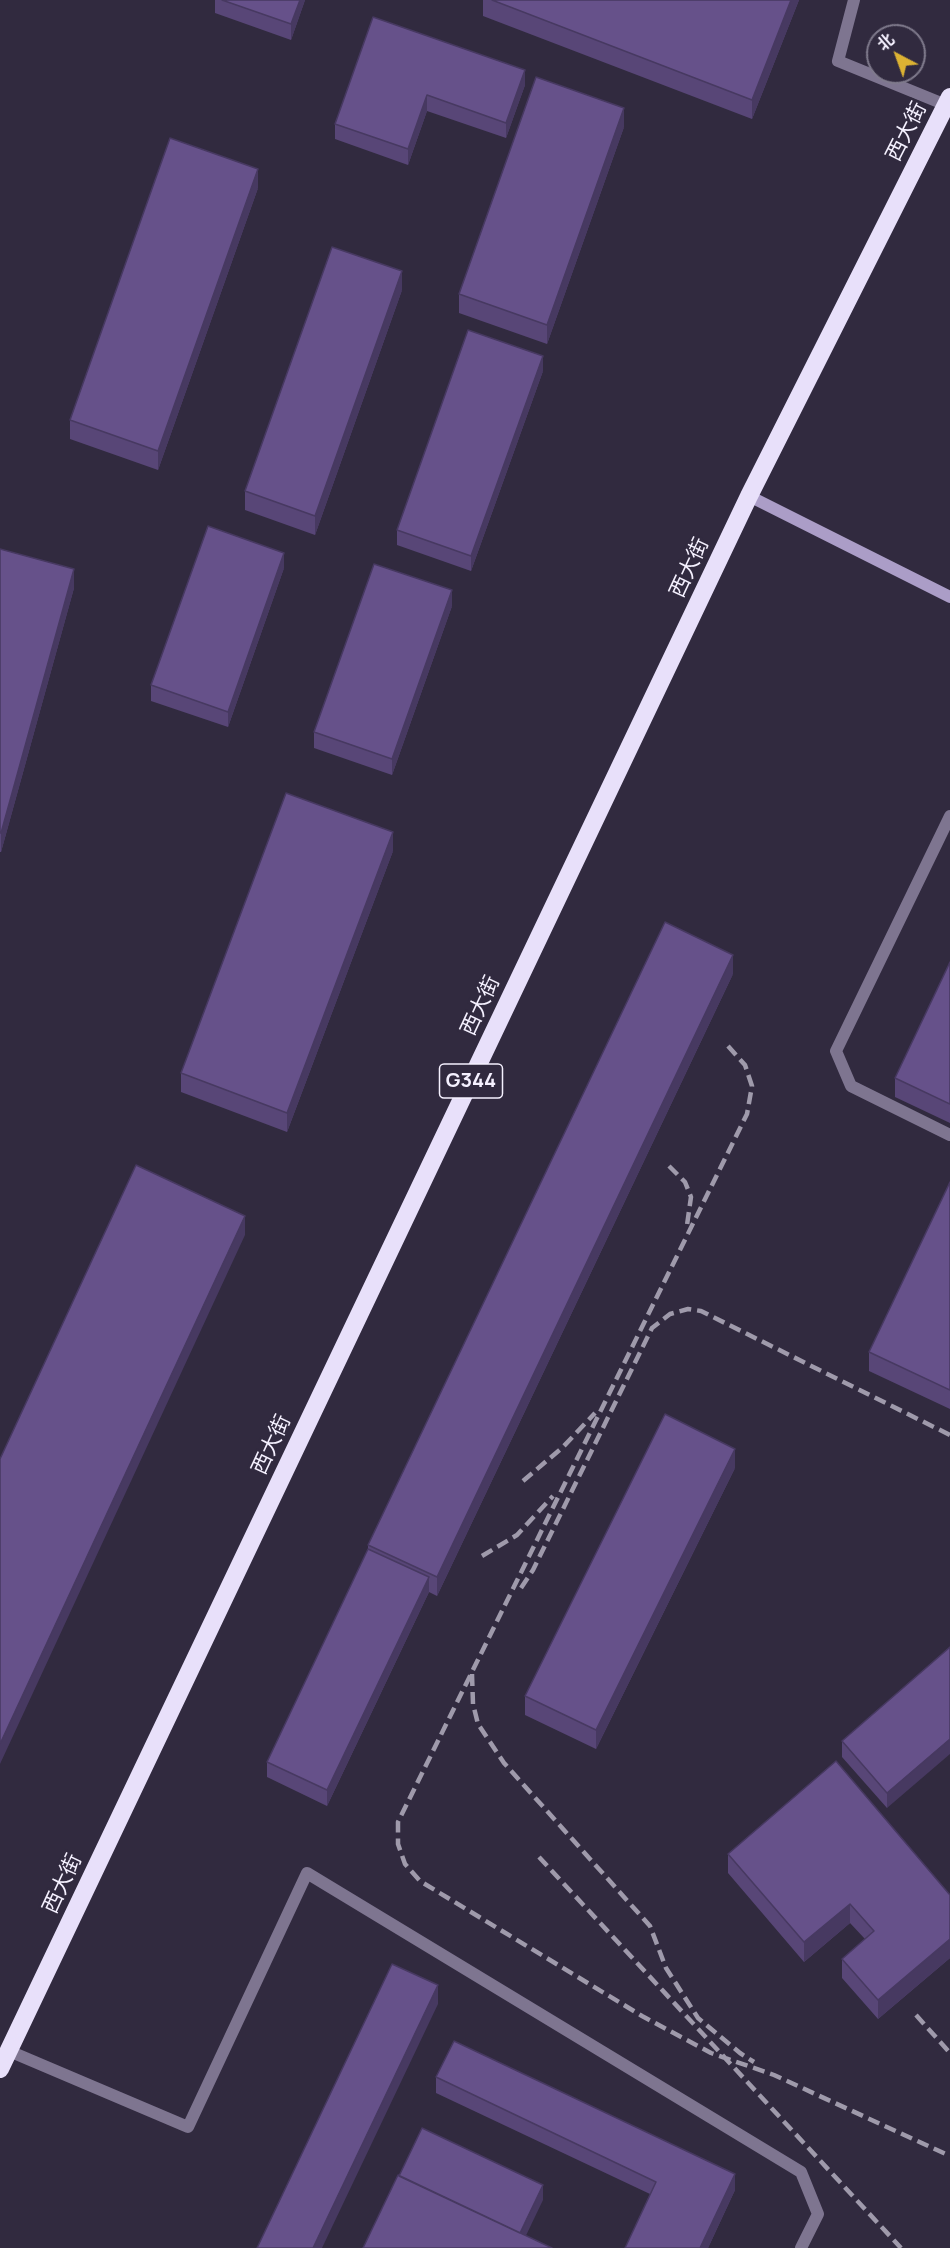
<!DOCTYPE html>
<meta charset="utf-8">
<style>
body{margin:0}
#map{position:relative;width:950px;height:2248px;overflow:hidden;background:#312a3f;font-family:Manrope,"Noto Sans SC",sans-serif}
canvas{display:block}
.north{position:absolute;left:866px;top:24px;width:60px;height:60px;box-sizing:border-box;background:#312a3f;border:2px solid #7f7a8c;border-radius:50%;rotate:319deg;font-size:16px;font-weight:700;line-height:24px;text-align:center;color:#f5f1ff}
.north::after{content:'';display:block;margin:auto;width:21px;height:27px;background:#dcb233;clip-path:polygon(50% 0,100% 100%,50% 72%,0 100%)}
</style>
<div id="map">
<canvas width="950" height="2248"></canvas>
<div class="north">北</div>
</div>
<script>
const ctx = document.querySelector('canvas').getContext('2d');
ctx.lineJoin = 'round';
function shape(rows) {
  const path = new Path2D();
  for (const r of rows) {
    path.moveTo(r[0], r[1]);
    for (let i = 2; i < r.length; i += 2) path.lineTo(r[i], r[i + 1]);
  }
  return path;
}
function strokePath(path, color, width, dash) {
  ctx.strokeStyle = color;
  ctx.lineWidth = width;
  ctx.lineCap = dash ? 'butt' : 'round';
  ctx.setLineDash(dash || []);
  ctx.stroke(path);
}
function fill(path, color) {
  ctx.fillStyle = color;
  ctx.fill(path, 'evenodd');
}
function drawText(font, color, halo, rows, align = 'center') {
  ctx.font = font + ' Manrope,"Noto Sans SC",sans-serif';
  ctx.lineWidth = 5;
  ctx.setLineDash([]);
  ctx.textBaseline = 'middle';
  ctx.strokeStyle = halo;
  ctx.fillStyle = color;
  for (const [text, x, y, turn = 0] of rows) {
    ctx.save();
    ctx.translate(x, y);
    ctx.rotate((+turn || 0) * Math.PI / 180);
    ctx.textAlign = isNaN(turn) ? turn : align;
    if (halo) ctx.strokeText(text, 0, 0);
    ctx.fillText(text, 0, 0);
    ctx.restore();
  }
}
const lane = shape([
 [950,816,836,1051,851,1086,950,1135],
 [9,2051,188,2127,307,1873,801,2172,818,2214,801,2248]
]);
const street = shape([
 [854,0,838,61,946,105]
]);
const secondary = shape([
 [749,496,950,597]
]);
const highway = shape([
 [0,2069,749,496,950,97]
]);
const rail = shape([
 [728,1046,745,1065,752,1086,747,1114,398,1822,398,1844,405,1864,420,1881,642,2016,711,2053,774,2075,950,2156],
 [669,1166,685,1182,691,1197,687,1225],
 [523,1481,563,1447,595,1413],
 [482,1556,517,1535,553,1496],
 [521,1588,533,1570,652,1328,670,1314,688,1309,701,1311,950,1435],
 [472,1674,473,1704,478,1724,504,1763,650,1926,666,1968,698,2018,740,2053,754,2062],
 [539,1857,901,2248],
 [916,2015,950,2053]
]);
const wall = shape([
 [215,0,305,0,291,40,215,13],
 [483,0,799,0,752,119,483,16],
 [373,17,525,85,506,138,427,111,408,165,335,139,335,124],
 [624,127,547,344,459,313,459,294],
 [258,188,158,470,70,439,70,420],
 [402,290,315,535,245,510,245,491],
 [543,371,471,571,397,545,397,530],
 [0,549,74,588,1,852,0,852],
 [284,568,228,727,151,701,151,685],
 [452,606,392,775,314,748,314,732],
 [393,851,287,1132,181,1092,181,1073],
 [950,962,950,1123,895,1097,895,1078],
 [733,974,437,1596,429,1592,327,1806,267,1777,267,1762,368,1549,368,1545],
 [950,1182,950,1409,869,1371,869,1352],
 [735,1468,596,1749,525,1715,525,1696],
 [950,1647,887,1808,842,1757,842,1741],
 [728,1854,950,1895,950,1958,878,2019,842,1978,842,1959,865,1939,850,1923,804,1962,728,1873],
 [436,2077,735,2190,708,2248,625,2248,650,2194,436,2093]
]);
const shadedWall = shape([
 [300,0,305,0,291,40,291,24],
 [791,0,799,0,752,119,752,100],
 [525,70,525,85,506,138,506,123],
 [427,95,427,111,408,165,408,149],
 [624,108,624,127,547,344,547,325],
 [258,169,258,188,158,470,158,451],
 [402,271,402,290,315,535,315,516],
 [543,356,543,371,471,571,471,556],
 [284,553,284,568,228,727,228,712],
 [74,569,74,588,1,852,1,833],
 [452,590,452,606,392,775,392,759],
 [393,832,393,851,287,1132,287,1113],
 [733,955,733,974,437,1596,437,1577],
 [245,1216,245,1235,0,1764,0,1744],
 [735,1449,735,1468,596,1749,596,1730],
 [429,1577,429,1592,327,1806,327,1790],
 [950,1739,950,1754,887,1808,887,1793],
 [850,1904,850,1923,804,1962,804,1942],
 [950,1939,950,1958,878,2019,878,2000],
 [438,1985,438,2004,322,2248,313,2248],
 [735,2174,735,2190,708,2248,700,2248],
 [543,2185,543,2200,520,2248,519,2236]
]);
const building = shape([
 [222,0,300,0,291,24,222,0],
 [492,0,791,0,752,100,492,0],
 [373,17,525,70,506,123,427,95,408,149,335,124,373,17],
 [536,77,624,108,547,325,459,294,536,77],
 [170,138,258,169,158,451,70,420,170,138],
 [332,247,402,271,315,516,245,491,332,247],
 [468,330,543,356,471,556,397,530,468,330],
 [208,526,284,553,228,712,151,685,208,526],
 [0,549,74,569,1,833,0,833,0,549],
 [374,564,452,590,392,759,314,732,374,564],
 [286,793,393,832,287,1113,181,1073,286,793],
 [665,922,733,955,437,1577,368,1545,665,922],
 [950,962,950,1104,895,1078,950,962],
 [136,1165,245,1216,0,1744,0,1459,136,1165],
 [950,1182,950,1390,869,1352,950,1182],
 [665,1414,735,1449,596,1730,525,1696,665,1414],
 [368,1549,429,1577,327,1790,267,1762,368,1549],
 [950,1647,950,1739,887,1793,842,1741,950,1647],
 [836,1761,950,1895,950,1939,878,2000,842,1959,874,1931,850,1904,804,1942,728,1854,836,1761],
 [392,1964,438,1985,313,2248,257,2248,392,1964],
 [454,2041,735,2174,700,2248,625,2248,656,2182,436,2077,454,2041],
 [422,2128,543,2185,520,2233,399,2176,422,2128],
 [398,2175,552,2248,363,2248,398,2175]
]);
const shields = [
 [471,1081,63]
];
const shieldNames = [
 ["G344",471,1081]
];
const streetNames = [
 ["西大街",907,132,-63],
 ["西大街",690,568,-65],
 ["西大街",481,1006,-65],
 ["西大街",272,1445,-65],
 ["西大街",63,1884,-65]
];
strokePath(lane, '#7e7590', 12);
strokePath(street, '#7e7590', 12);
strokePath(secondary, '#ab9dc7', 12);
strokePath(highway, '#e8e0fa', 18);
strokePath(rail, '#9f9aab', 4.5, [12, 6]);
fill(wall, '#584677');
fill(shadedWall, '#473961');
fill(building, '#66518a');
strokePath(building, '#473961', 1.5);
for (const [x, y, w] of shields) {
  const box = new Path2D();
  box.roundRect(x - w / 2, y - 17, w, 34, 4.5);
  ctx.fillStyle = '#312a3f';
  ctx.fill(box);
  strokePath(box, '#f5f1ff', 1.5);
}
drawText('bold 20px', '#f5f1ff', null, shieldNames);
drawText('21px', '#f5f1ff', '#312a3f', streetNames);
</script>
